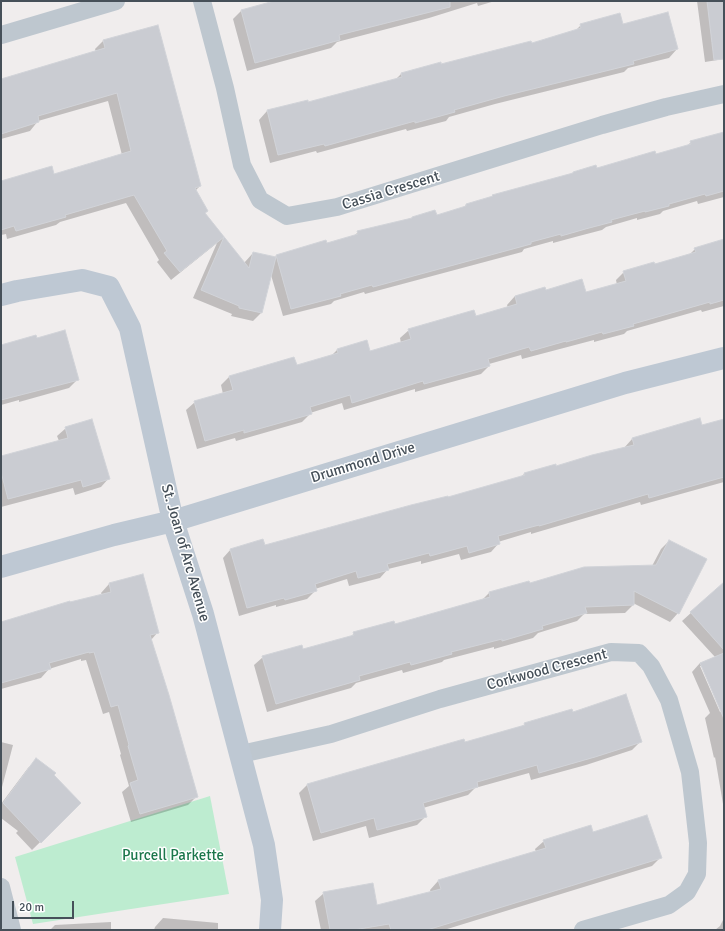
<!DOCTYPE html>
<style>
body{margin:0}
#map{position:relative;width:725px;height:931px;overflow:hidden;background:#f0eded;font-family:Signika,sans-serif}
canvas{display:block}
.frame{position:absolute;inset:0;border:2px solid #465059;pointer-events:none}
.scale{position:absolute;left:12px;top:901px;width:62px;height:18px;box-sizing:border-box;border:2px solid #465059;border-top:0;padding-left:5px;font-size:12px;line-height:14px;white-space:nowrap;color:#465059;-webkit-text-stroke:3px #fff;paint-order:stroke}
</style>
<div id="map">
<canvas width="725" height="931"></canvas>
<div class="frame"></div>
<div class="scale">20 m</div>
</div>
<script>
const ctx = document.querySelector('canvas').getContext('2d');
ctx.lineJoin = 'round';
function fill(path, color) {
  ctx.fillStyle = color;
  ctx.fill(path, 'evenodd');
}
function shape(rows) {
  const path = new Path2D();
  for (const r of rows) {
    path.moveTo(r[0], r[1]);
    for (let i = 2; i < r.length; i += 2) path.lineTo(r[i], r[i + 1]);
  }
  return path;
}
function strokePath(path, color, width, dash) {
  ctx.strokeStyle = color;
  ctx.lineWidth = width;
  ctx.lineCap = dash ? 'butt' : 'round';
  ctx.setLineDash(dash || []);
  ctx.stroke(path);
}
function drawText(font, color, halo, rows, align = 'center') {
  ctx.font = font + ' Signika,sans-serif';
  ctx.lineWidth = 3;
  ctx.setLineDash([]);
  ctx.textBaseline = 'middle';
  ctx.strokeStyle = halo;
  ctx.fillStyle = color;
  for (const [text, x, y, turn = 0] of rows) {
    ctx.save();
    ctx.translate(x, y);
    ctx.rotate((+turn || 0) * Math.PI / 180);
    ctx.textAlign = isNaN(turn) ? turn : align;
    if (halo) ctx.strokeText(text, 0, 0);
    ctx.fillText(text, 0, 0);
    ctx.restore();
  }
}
const green = shape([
 [210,796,229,894,33,924,15,857]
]);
const shadow = shape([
 [277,1,495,1,478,6,477,3,429,18,337,42,331,48,247,71,233,19,241,11],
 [697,1,724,1,724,59,705,62],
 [581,25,622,25,677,49,669,58,628,68,624,72,495,104,449,117,446,121,407,131,406,129,317,153,316,151,270,163,259,120,267,111,307,101,307,103,395,80,401,74,531,44,575,31],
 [103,41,200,186,195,191,205,213,244,263,253,253,274,258,276,256,326,241,326,244,353,237,358,232,412,218,436,216,463,208,466,205,491,198,493,196,571,174,573,173,596,169,686,147,691,142,724,133,724,197,698,204,697,201,663,211,660,214,637,220,637,218,606,227,602,230,579,236,553,243,553,241,524,249,522,252,365,294,364,292,334,301,331,304,283,316,271,275,261,313,253,321,231,316,232,314,193,298,217,243,171,280,157,262,159,260,126,203,60,222,56,225,7,239,6,234,1,235,1,182,53,175,122,155,108,101,38,121,30,131,1,139,1,80,96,52,95,49],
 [724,240,724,306,702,312,701,310,627,331,624,334,594,342,594,340,522,359,521,355,489,364,489,366,481,374,415,392,415,389,344,410,342,403,310,413,310,414,302,422,236,441,235,438,197,449,186,410,195,402,223,394,221,385,229,377,296,366,331,356,337,350,366,341,369,352,401,343,400,338,409,330,475,317,508,308,507,305,515,296,544,288,545,291,585,294,617,285,616,280,624,272,689,255,695,249],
 [37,339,78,379,69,388,19,402,19,400,1,405,1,346],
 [724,420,724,482,641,505,640,502,531,534,531,532,498,542,499,543,491,552,461,560,459,554,421,564,421,561,388,569,380,578,349,586,347,579,315,589,316,590,307,599,276,607,276,605,239,616,223,558,231,549,264,546,447,498,521,477,525,473,556,467,624,448,632,439,701,427],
 [66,428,109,478,101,487,75,495,73,488,1,507,1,458,59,441,57,436],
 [669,541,678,613,670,622,633,603,633,605,625,613,584,614,577,621,538,633,533,638,494,649,494,647,444,660,442,662,403,673,402,670,356,683,351,688,267,712,254,665,263,657,302,650,350,638,354,633,394,625,481,601,489,593,529,584,652,566,661,549],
 [724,583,724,804,723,804,715,757,714,758,705,718,710,713,692,672,700,663,715,657,682,621],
 [700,666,702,666,722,712,720,712],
 [109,584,158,632,151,640,197,796,188,805,131,822,122,792,129,786,120,755,121,754,109,712,103,714,86,660,81,661,81,659,49,669,41,678,1,689,1,622,102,595,101,593],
 [573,713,641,741,632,750,586,765,531,780,529,773,475,788,468,795,423,808,426,816,417,825,369,838,366,826,313,841,299,793,307,785,463,741,464,743,522,726,525,724],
 [1,742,13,745,1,791],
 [37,760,80,803,32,850,16,833,18,831,1,818,1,804,28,768],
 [593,833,660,858,652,866,444,930,321,930,315,901,324,893,376,907,431,893,430,890,438,881,536,852,535,849,544,841],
 [163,918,218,923,218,930,154,930,155,927],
 [724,918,724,930,715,930,720,926],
 [111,922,111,930,50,930,55,925]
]);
const building = shape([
 [274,1,450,1,450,7,339,35,340,40,255,63,241,10,274,1],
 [707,1,724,1,724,59,714,60,707,1],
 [668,12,678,49,633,61,634,64,504,96,454,110,455,112,415,123,415,121,325,146,324,144,278,155,267,110,308,100,308,102,402,77,401,73,441,62,441,64,531,41,532,43,581,28,580,24,620,13,623,24,668,12],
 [158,25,201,186,195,188,208,211,205,213,249,268,253,252,276,257,262,313,239,308,239,306,201,290,224,237,180,272,164,253,167,251,134,195,65,215,66,217,16,231,14,226,1,230,1,181,52,166,54,174,131,151,117,93,38,116,39,122,1,134,1,79,105,48,103,40,158,25],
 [724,132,724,191,706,196,705,194,669,204,669,206,645,212,645,211,611,220,612,222,589,228,561,236,561,234,531,242,531,244,373,287,372,285,340,294,341,296,291,309,276,255,326,240,327,243,358,234,357,231,412,218,412,217,435,210,437,215,466,206,466,204,493,196,492,195,573,173,573,172,596,165,597,168,655,151,656,154,691,144,690,141,724,132],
 [724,239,724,300,710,304,710,302,633,324,634,326,603,334,602,332,566,342,566,341,531,351,529,347,488,359,490,366,424,384,423,381,352,403,350,395,310,407,312,414,244,433,244,430,205,441,194,401,233,390,229,376,294,357,297,365,338,353,337,349,367,340,370,351,411,339,408,329,474,310,476,316,517,304,515,296,545,287,546,290,582,279,586,292,626,281,623,271,654,262,655,264,696,252,694,248,724,239],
 [65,330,79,380,1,400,1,345,36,335,37,338,65,330],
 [700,418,702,425,724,419,724,477,649,498,648,494,539,526,539,525,498,536,500,544,469,553,467,546,430,556,429,553,387,564,389,570,358,578,356,571,315,584,317,591,285,600,284,598,247,608,230,549,263,539,265,545,411,505,448,496,448,497,525,475,524,473,556,464,556,466,592,455,634,445,632,438,700,418],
 [92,419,110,479,83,487,81,480,8,499,1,472,1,456,68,438,65,427,92,419],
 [669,540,707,559,679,614,634,591,634,605,585,607,587,613,542,626,543,629,502,641,502,639,451,652,452,654,411,665,410,662,359,676,360,680,276,704,262,656,302,645,303,649,354,635,353,632,394,621,395,624,490,597,489,592,529,581,530,583,584,567,656,565,669,540],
 [143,574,159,633,150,635,169,695,198,797,140,814,130,783,138,780,128,746,129,745,118,705,111,707,94,652,89,653,89,652,49,663,51,669,1,683,1,622,70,601,70,602,111,592,109,583,143,574],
 [724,582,724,650,690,612,724,582],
 [724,653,724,719,700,663,724,653],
 [626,694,642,742,595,757,539,773,537,765,477,782,478,787,423,803,427,817,377,830,374,818,321,833,307,784,464,739,465,742,525,725,524,723,572,709,573,712,626,694],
 [36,758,56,773,54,775,81,803,41,843,3,803,36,758],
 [647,815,662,858,427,930,391,930,389,924,353,930,330,930,323,892,373,883,377,905,441,889,438,880,546,848,543,840,591,825,593,832,647,815]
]);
const street = shape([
 [202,1,225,88,242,165,260,200,287,216,337,207,602,125,666,107,724,94],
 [1,35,116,1],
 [241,754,331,734,440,699,611,652,639,653,651,666,669,700,690,772,698,843,697,874,687,892,669,905,583,930],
 [1,887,12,930]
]);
const secondary = shape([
 [1,295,17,291,82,280,109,287,130,328,173,521,203,614,264,845,272,900,270,930],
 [1,567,114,535,173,521,625,383,724,358]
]);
const streetNames = [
 ["Cassia Crescent",391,191,-17],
 ["Drummond Drive",363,463,-17],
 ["St. Joan of Arc Avenue",185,553,74],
 ["Corkwood Crescent",547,670,-15]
];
const parkNames = [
 ["Purcell Parkette",173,856]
];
fill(green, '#bdecd0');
fill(shadow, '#0003');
fill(building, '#caccd2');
strokePath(building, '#d1d3d8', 1);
strokePath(street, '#bec7cf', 18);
strokePath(secondary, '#bec8d3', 22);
drawText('15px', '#465059', '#fff', streetNames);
drawText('15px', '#1b774b', '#fff', parkNames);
</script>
